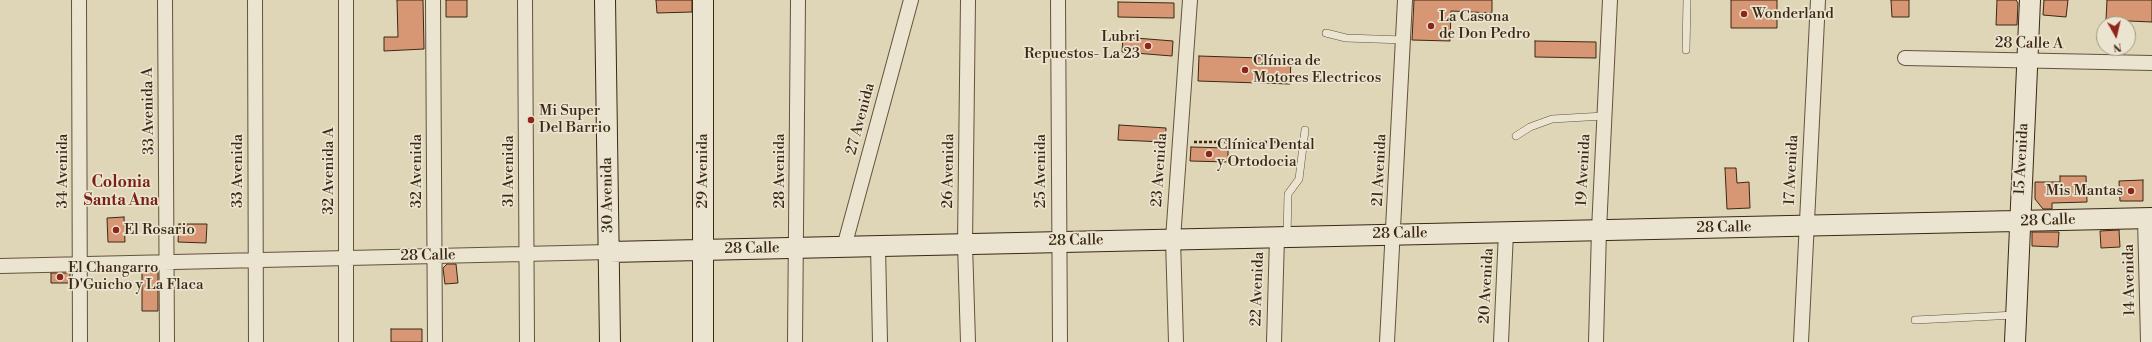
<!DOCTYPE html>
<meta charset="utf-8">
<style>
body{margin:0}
#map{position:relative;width:2152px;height:342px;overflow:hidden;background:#dfd5b7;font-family:"Libre Bodoni",serif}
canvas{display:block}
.north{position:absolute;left:2096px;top:16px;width:40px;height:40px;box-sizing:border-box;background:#eae4d0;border:1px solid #a49984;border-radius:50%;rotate:172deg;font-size:11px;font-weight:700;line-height:16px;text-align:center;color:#3c2813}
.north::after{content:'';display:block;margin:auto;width:14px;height:18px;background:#8f2418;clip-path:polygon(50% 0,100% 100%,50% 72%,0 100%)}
</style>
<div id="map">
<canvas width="2152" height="342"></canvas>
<div class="north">N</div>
</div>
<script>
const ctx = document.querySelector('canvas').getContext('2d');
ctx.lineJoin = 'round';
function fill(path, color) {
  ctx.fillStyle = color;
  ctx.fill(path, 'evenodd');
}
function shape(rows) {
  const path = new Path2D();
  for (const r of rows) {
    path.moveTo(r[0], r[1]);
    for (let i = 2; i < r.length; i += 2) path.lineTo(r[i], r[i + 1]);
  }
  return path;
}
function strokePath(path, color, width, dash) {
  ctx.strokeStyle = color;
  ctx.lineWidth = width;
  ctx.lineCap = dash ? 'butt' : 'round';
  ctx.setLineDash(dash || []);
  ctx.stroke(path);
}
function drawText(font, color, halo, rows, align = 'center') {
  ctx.font = font + ' "Libre Bodoni",serif';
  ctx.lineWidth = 3.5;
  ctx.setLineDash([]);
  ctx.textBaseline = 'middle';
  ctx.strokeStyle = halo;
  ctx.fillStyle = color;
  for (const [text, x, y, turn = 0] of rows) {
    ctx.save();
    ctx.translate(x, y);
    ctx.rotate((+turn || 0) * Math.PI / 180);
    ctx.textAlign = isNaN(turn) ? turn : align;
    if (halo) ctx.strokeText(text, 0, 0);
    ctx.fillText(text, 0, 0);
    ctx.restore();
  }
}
const building = shape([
 [397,0,423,0,424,49,384,51,384,37,398,37,397,0],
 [446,0,467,0,467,17,446,17,446,0],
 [656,0,692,0,692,12,657,13,656,0],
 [1414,0,1492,0,1492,13,1451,11,1450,41,1412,40,1414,0],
 [1731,0,1777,0,1777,28,1731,28,1731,0],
 [1891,0,1909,0,1909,17,1892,17,1891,0],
 [1997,0,2016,0,2018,3,2017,25,1996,25,1997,0],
 [2044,0,2068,0,2066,17,2043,15,2044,0],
 [2107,0,2152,0,2152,22,2106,20,2107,0],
 [1118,2,1174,3,1174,18,1118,17,1118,2],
 [1123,37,1173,41,1172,56,1122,52,1123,37],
 [1535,41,1596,42,1596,58,1535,57,1535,41],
 [1199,56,1291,59,1290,84,1198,81,1199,56],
 [1119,125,1166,128,1165,142,1118,140,1119,125],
 [1191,147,1228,148,1228,162,1190,161,1191,147],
 [1725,168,1736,168,1737,183,1749,182,1750,208,1727,209,1725,168],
 [2060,176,2086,176,2087,202,2052,203,2052,209,2043,209,2035,199,2035,182,2060,182,2060,176],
 [2143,180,2143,201,2120,201,2119,181,2143,180],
 [124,217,125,242,108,242,107,218,124,217],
 [179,224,207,224,206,243,178,242,179,224],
 [2119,230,2120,247,2101,248,2100,231,2119,230],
 [2032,232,2059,232,2058,247,2032,246,2032,232],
 [447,264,456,264,458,283,445,284,443,268,447,264],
 [142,271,158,271,158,311,142,311,142,271],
 [51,273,70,273,70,283,51,283,51,273],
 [391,329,422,329,422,342,391,342,391,329]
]);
const path = shape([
 [1194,142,1290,142]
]);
const lane = shape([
 [1326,33,1346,38,1404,40],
 [1686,50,1687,0],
 [1516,136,1530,127,1552,119,1604,116],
 [1287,236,1288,194,1299,179,1305,130],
 [1915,320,2016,315]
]);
const street = shape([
 [79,0,80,342],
 [165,0,167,342],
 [255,0,256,342],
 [346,0,346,342],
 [433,0,435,342],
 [525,0,527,342],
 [1058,0,1060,342],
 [1905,58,2152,63],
 [2145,218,2148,342],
 [878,246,880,342],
 [844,247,911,0],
 [0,266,609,252],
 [795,342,798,0],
 [968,342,965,244,968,0],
 [1176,342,1173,239,1190,0],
 [1274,342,1277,237],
 [1387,342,1405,0],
 [1501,342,1506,232],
 [1596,342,1599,230,1610,0],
 [1801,342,1818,0]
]);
const secondary = shape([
 [605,0,610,342],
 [703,0,703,342],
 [609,252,2152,218],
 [2015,342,2030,0]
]);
const markers = [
 [1744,14,4,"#8f2418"],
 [1431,26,4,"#8f2418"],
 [1148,46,4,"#8f2418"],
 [1245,70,4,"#8f2418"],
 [531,120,4,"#8f2418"],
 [1209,154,4,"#8f2418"],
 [2131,191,4,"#8f2418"],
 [116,230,4,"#8f2418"],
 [60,277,4,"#8f2418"]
];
const poiNames = [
 ["Wonderland",1752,14],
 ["La Casona",1439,17],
 ["de Don Pedro",1439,34],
 ["Lubri",1140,37,"right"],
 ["Repuestos- La 23",1140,54,"right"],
 ["Clínica de",1253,61],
 ["Motores Electricos",1253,78],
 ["Mi Super",539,111],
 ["Del Barrio",539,128],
 ["Clínica Dental",1217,145],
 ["y Ortodocia",1217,162],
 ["Mis Mantas",2123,191,"right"],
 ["El Rosario",124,230],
 ["El Changarro",68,268],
 ["D'Guicho y La Flaca",68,285]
];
const streetNames = [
 ["28 Calle A",2029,44,1],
 ["33 Avenida A",149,111,-91],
 ["27 Avenida",861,119,-75],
 ["15 Avenida",2022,159,-87],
 ["23 Avenida",1160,170,-86],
 ["21 Avenida",1380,170,-87],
 ["19 Avenida",1584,170,-87],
 ["17 Avenida",1792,170,-87],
 ["34 Avenida",63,171,-90],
 ["33 Avenida",238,171,-90],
 ["32 Avenida A",329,171,-90],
 ["32 Avenida",417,171,-90],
 ["31 Avenida",509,171,-90],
 ["29 Avenida",703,171,-90],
 ["28 Avenida",780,171,-90],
 ["26 Avenida",949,171,-89],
 ["25 Avenida",1041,171,-90],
 ["30 Avenida",608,195,-91],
 ["28 Calle",2048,221,-2],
 ["28 Calle",1724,228,-1],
 ["28 Calle",1400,234,-1],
 ["28 Calle",1076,241,-1],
 ["28 Calle",752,249,-1],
 ["28 Calle",428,256,-1],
 ["14 Avenida",2130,280,-91],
 ["20 Avenida",1487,286,-87],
 ["22 Avenida",1258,289,-88]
];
const neighbourhoodNames = [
 ["Colonia",121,183],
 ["Santa Ana",121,201]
];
fill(building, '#d79774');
strokePath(building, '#3c2813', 1);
strokePath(lane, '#65533c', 8);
strokePath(street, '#65533c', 16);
strokePath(secondary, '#3c2813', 22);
strokePath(path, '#3c2813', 2.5, [3, 2]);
strokePath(lane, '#eae4d0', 7);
strokePath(street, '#eae4d0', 14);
strokePath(secondary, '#eae4d0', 20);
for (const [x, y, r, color] of markers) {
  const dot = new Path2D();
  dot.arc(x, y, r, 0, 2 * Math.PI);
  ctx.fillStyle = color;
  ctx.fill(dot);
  strokePath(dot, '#eae4d0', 1.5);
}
drawText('15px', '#3c2813', '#eae4d0', poiNames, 'left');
drawText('15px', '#3c2813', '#eae4d0', streetNames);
drawText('bold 16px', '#7a1f14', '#eae4d0', neighbourhoodNames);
</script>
